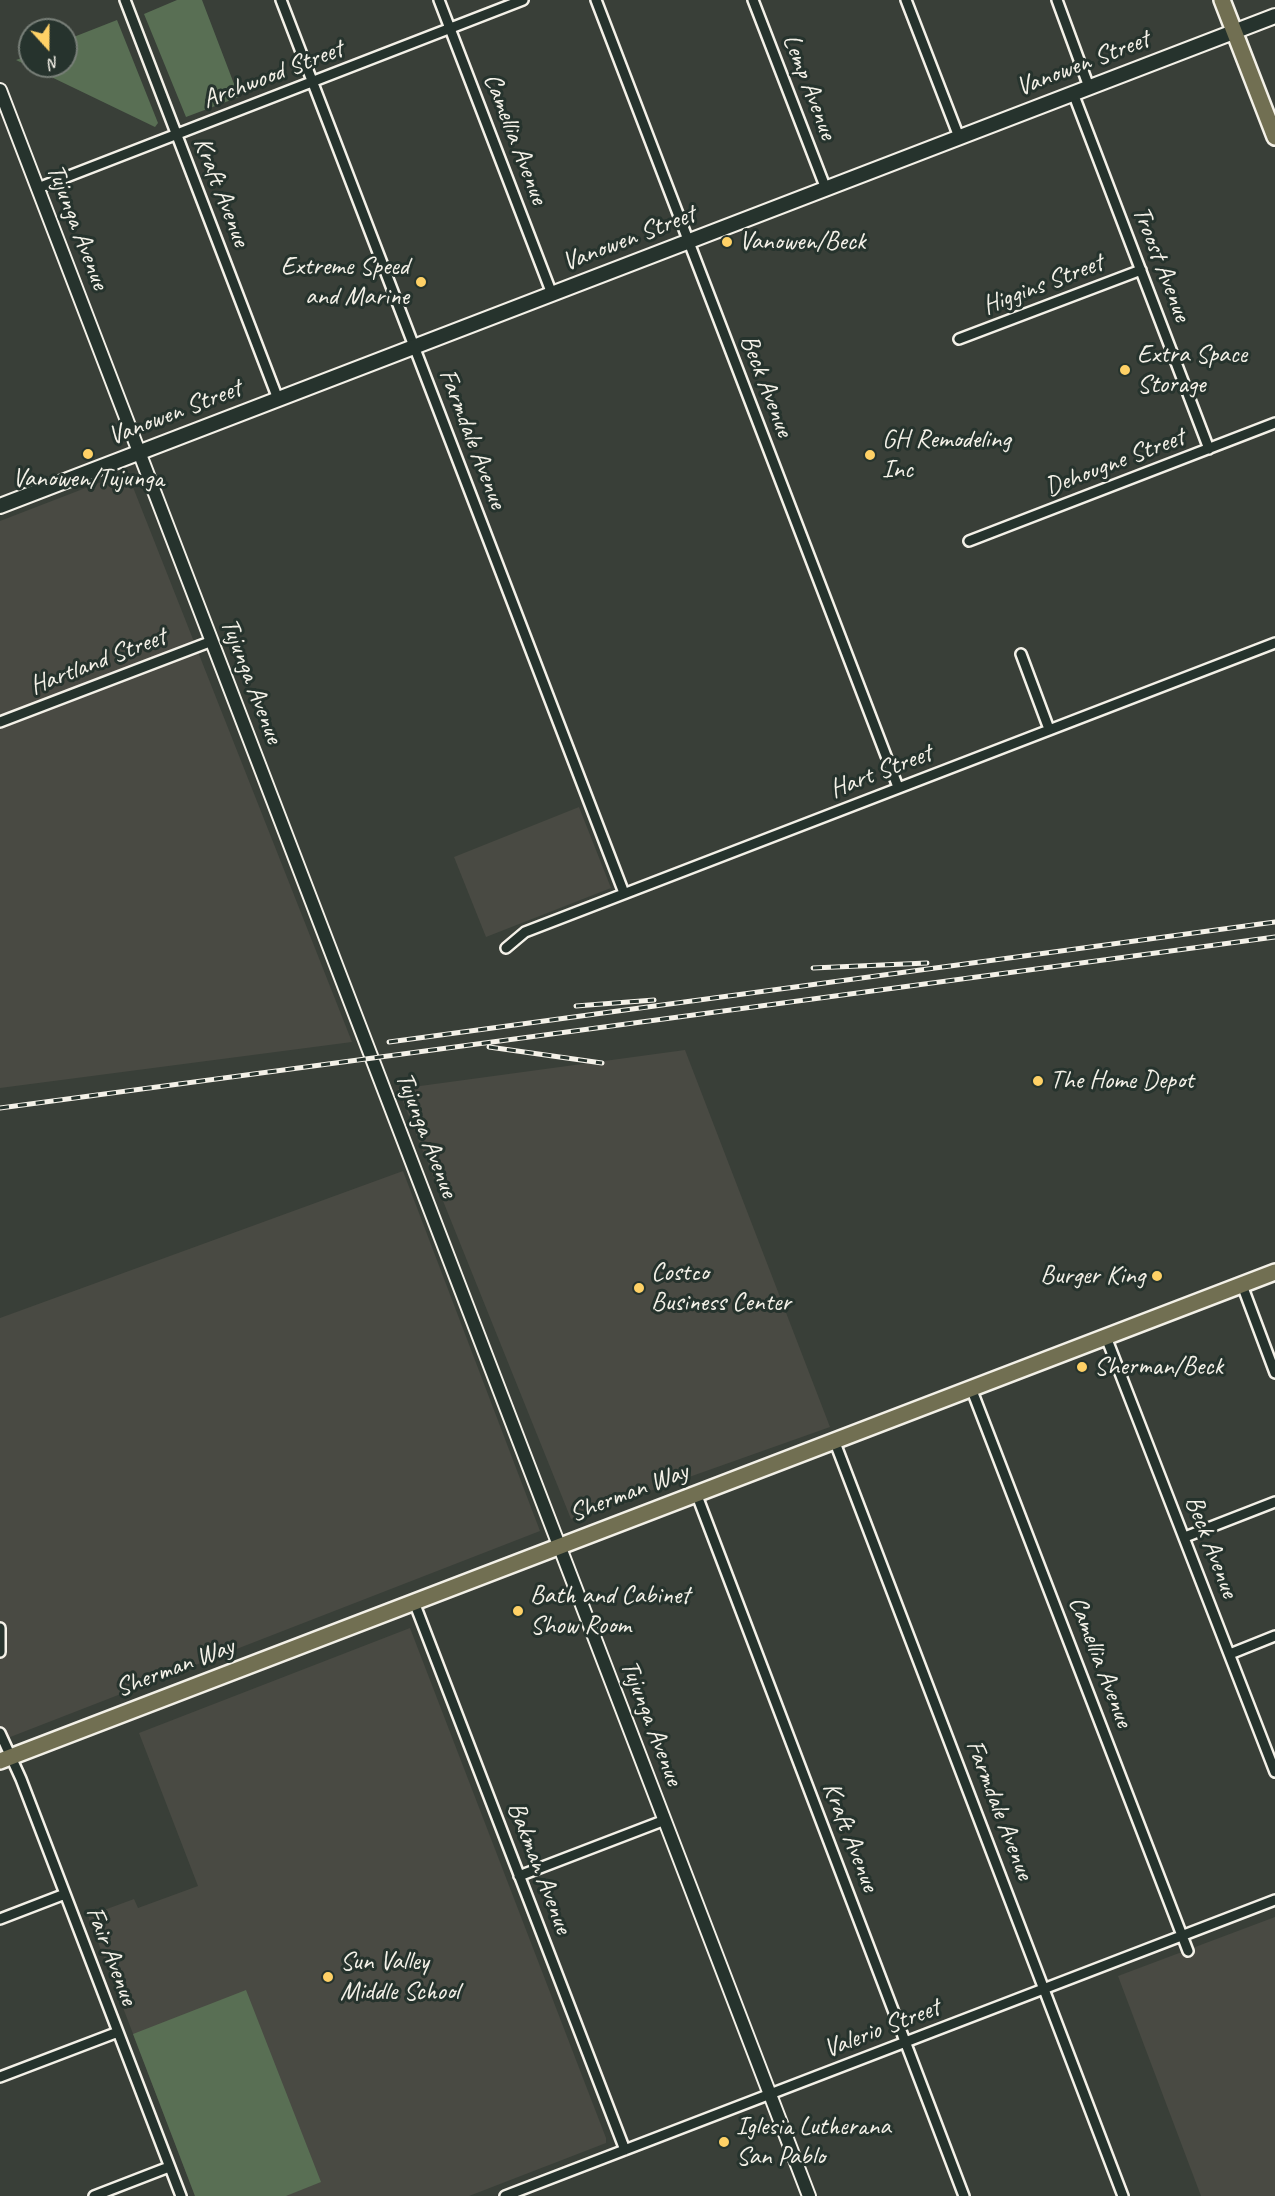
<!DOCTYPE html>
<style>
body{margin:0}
#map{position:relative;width:1275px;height:2196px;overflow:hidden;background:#393f38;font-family:Caveat,sans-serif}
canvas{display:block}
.north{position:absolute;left:18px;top:18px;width:60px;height:60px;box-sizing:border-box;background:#26332d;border:2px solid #787f78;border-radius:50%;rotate:159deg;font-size:16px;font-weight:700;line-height:24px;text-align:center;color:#f4f1e8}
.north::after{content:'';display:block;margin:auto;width:21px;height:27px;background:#ffd166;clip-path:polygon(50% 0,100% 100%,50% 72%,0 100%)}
</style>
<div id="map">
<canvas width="1275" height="2196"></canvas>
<div class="north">N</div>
</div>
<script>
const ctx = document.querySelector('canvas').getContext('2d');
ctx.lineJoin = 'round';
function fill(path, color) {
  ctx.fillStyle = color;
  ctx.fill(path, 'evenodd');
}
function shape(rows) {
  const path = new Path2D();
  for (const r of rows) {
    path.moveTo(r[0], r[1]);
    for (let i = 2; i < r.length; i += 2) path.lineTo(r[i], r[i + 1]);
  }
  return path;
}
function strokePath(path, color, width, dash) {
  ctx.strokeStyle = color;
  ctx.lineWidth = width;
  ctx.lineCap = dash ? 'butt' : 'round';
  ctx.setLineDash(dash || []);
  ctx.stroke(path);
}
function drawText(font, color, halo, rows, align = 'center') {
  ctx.font = font + ' Caveat,sans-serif';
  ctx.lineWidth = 6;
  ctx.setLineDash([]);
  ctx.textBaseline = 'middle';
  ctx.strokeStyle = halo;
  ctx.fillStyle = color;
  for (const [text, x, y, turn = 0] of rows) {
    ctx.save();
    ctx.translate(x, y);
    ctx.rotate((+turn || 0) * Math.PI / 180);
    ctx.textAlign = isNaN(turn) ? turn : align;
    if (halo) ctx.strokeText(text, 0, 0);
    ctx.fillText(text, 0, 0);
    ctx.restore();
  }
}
const built = shape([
 [127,472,352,1042,0,1088,0,521],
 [579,807,611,888,486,937,454,857],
 [685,1050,830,1427,571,1519,398,1089],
 [403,1171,540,1531,0,1741,0,1318],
 [410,1628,606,2138,606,2143,469,2196,195,2196,88,1916,134,1899,138,1908,198,1886,139,1733],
 [1275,1917,1275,2196,1201,2196,1118,1976]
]);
const green = shape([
 [177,0,202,0,239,97,186,117,144,14],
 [117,20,158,123,155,127,16,60,30,55,30,66,66,66,66,40],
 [246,1990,321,2182,286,2196,195,2196,133,2034]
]);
const minor = shape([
 [125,0,278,399],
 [281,0,624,893],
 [439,0,552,294],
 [596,0,898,787],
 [753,0,826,189],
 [906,0,959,137],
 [1057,0,1089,87],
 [1073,93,1209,449],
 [38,188,523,0],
 [959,339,1141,270],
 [969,541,1275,423],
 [1021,654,1049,729],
 [0,722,212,641],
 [506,948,525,932,1275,643],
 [1242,1285,1275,1373],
 [1106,1337,1275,1772],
 [971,1388,1188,1951],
 [834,1440,1123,2196],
 [696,1493,964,2196],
 [1185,1537,1275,1502],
 [414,1602,625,2150],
 [0,1628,0,1652],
 [1230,1654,1275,1636],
 [0,1733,21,1779,181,2196],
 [519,1876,665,1820],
 [0,1919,65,1894],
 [0,2077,118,2032],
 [94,2196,169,2167],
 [505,2196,1275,1900]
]);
const tertiary = shape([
 [0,90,809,2196]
]);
const secondary = shape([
 [0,506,1275,16]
]);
const primary = shape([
 [1222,0,1275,137],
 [0,1761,1275,1272]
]);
const rail = shape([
 [813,968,927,963],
 [576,1006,654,1000],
 [389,1042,1275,922],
 [489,1047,602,1063],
 [0,1108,1275,937]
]);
const markers = [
 [727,242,6,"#ffd166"],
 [421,282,6,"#ffd166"],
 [1125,370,6,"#ffd166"],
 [88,454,6,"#ffd166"],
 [870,455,6,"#ffd166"],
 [1038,1081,6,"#ffd166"],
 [1157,1276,6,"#ffd166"],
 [639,1288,6,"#ffd166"],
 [1082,1367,6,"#ffd166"],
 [518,1611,6,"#ffd166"],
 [328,1977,6,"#ffd166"],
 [724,2142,6,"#ffd166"]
];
const streetNames = [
 ["Vanowen Street",1083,64,-21],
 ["Archwood Street",273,75,-21],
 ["Lemp Avenue",809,87,69],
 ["Camellia Avenue",515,139,69],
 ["Kraft Avenue",221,192,69],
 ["Tujunga Avenue",77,227,69],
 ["Vanowen Street",629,239,-21],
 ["Troost Avenue",1161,264,69],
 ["Higgins Street",1043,285,-21],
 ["Beck Avenue",766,386,69],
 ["Vanowen Street",175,413,-21],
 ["Farmdale Avenue",472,439,69],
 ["Dehougne Street",1115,463,-21],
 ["Hartland Street",98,662,-21],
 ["Tujunga Avenue",251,681,69],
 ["Hart Street",881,772,-21],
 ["Tujunga Avenue",426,1135,69],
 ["Sherman Way",629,1493,-21],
 ["Beck Avenue",1211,1547,69],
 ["Camellia Avenue",1100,1662,69],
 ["Sherman Way",175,1668,-21],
 ["Tujunga Avenue",651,1723,69],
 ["Farmdale Avenue",999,1810,69],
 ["Kraft Avenue",850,1837,69],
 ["Bakman Avenue",539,1868,69],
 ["Fair Avenue",111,1956,69],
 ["Valerio Street",882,2029,-21]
];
const poiNames = [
 ["Vanowen/Beck",739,242],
 ["Extreme Speed",409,267,"right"],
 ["and Marine",409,297,"right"],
 ["Extra Space",1137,355],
 ["Storage",1137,385],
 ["GH Remodeling",882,440],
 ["Inc",882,470],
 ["Vanowen/Tujunga",88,479,"center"],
 ["The Home Depot",1050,1081],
 ["Costco",651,1273],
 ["Business Center",651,1303],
 ["Burger King",1145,1276,"right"],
 ["Sherman/Beck",1094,1367],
 ["Bath and Cabinet",530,1596],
 ["Show Room",530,1626],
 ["Sun Valley",340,1962],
 ["Middle School",340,1992],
 ["Iglesia Lutherana",736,2127],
 ["San Pablo",736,2157]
];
fill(built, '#494a43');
fill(green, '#596f54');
strokePath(minor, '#f4f1e8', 14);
strokePath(tertiary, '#f4f1e8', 16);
strokePath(secondary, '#f4f1e8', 18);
strokePath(primary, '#f4f1e8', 20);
strokePath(minor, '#26332d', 9);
strokePath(tertiary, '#26332d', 12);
strokePath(secondary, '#26332d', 14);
strokePath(primary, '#716f52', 15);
strokePath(rail, '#f4f1e8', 5);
strokePath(rail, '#26332d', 3, [9]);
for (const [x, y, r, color] of markers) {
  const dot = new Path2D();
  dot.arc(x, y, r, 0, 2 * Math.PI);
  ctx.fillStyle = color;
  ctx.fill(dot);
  strokePath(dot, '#26332d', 2);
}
drawText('26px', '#f4f1e8', '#26332d', streetNames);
drawText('26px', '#f4f1e8', '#26332d', poiNames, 'left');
</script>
